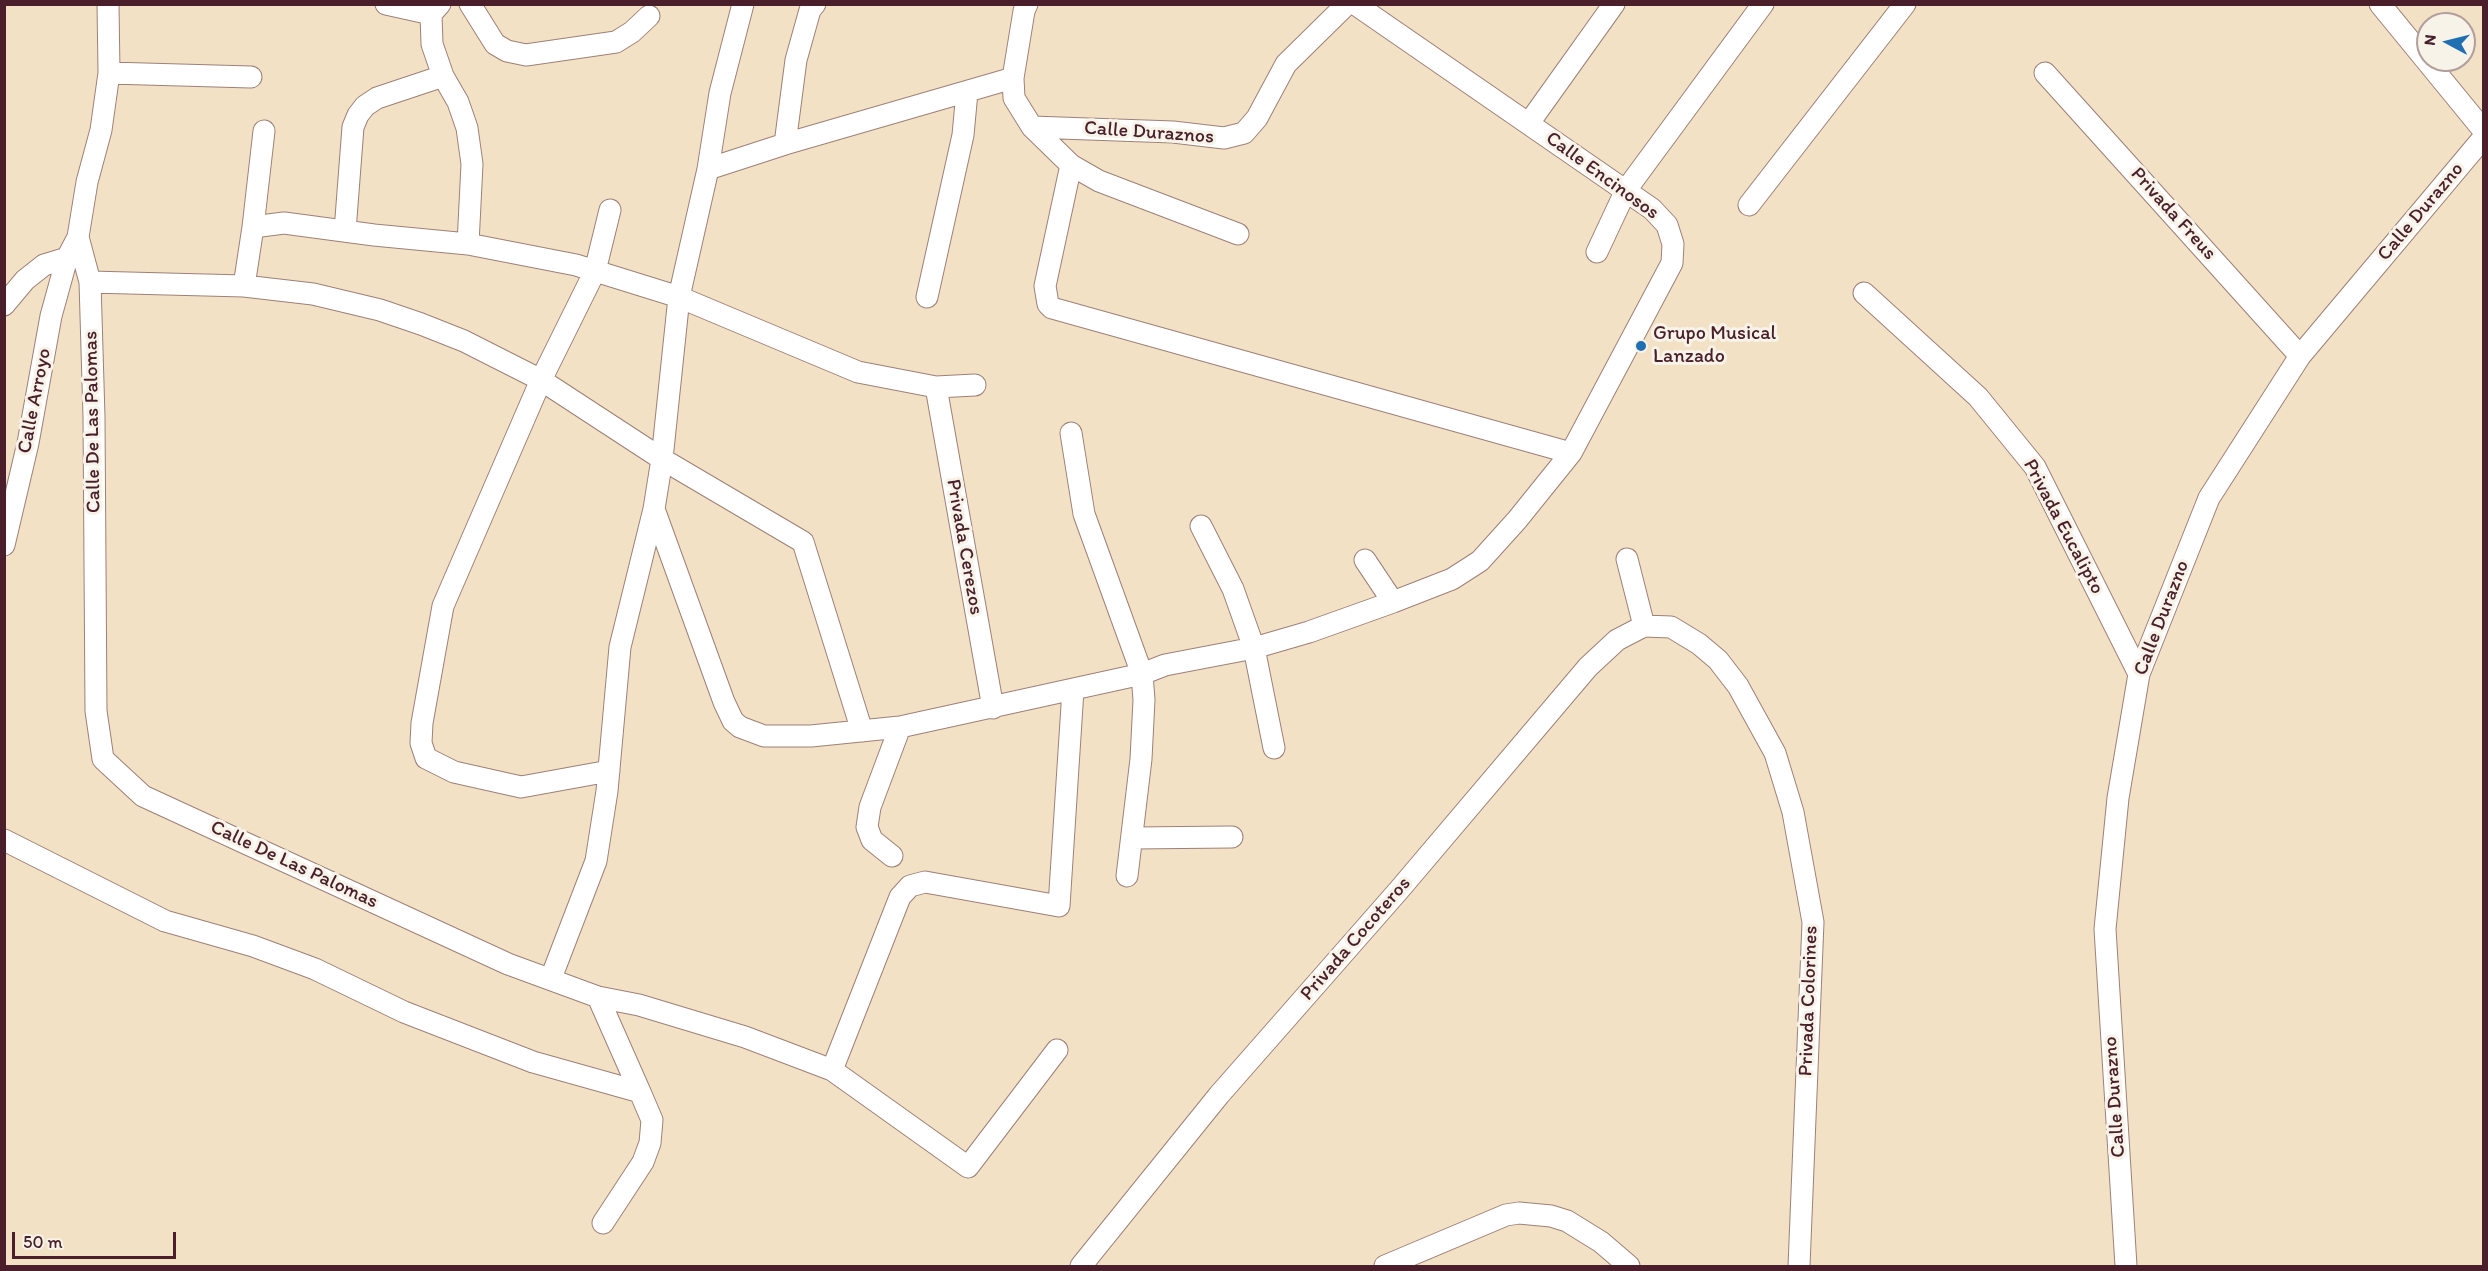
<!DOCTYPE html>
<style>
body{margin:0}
#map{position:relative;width:2488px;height:1271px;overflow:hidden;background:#f2e1c5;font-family:Itim,sans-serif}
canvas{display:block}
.frame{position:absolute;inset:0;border:6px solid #4a1f2b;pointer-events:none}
.north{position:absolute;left:2416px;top:12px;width:60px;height:60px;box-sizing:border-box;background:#f7f3e8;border:2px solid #b29e9c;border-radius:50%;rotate:277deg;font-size:16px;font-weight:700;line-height:24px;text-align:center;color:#4a1f2b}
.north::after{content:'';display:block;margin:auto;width:21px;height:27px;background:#1f6fb2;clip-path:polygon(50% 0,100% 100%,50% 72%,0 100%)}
.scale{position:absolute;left:12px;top:1232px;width:164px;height:27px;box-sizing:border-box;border:3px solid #4a1f2b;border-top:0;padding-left:8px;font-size:18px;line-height:21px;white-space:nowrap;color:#4a1f2b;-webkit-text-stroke:4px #f7f3e8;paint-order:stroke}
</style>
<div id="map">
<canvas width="2488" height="1271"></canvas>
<div class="frame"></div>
<div class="north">N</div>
<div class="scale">50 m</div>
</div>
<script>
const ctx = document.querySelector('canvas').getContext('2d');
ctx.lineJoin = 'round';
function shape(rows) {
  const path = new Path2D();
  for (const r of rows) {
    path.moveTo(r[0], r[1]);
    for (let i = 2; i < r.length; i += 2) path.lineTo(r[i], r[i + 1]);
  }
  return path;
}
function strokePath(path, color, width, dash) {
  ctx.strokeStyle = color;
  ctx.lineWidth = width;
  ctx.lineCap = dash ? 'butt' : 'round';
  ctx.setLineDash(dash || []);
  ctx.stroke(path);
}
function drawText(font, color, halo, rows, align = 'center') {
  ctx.font = font + ' Itim,sans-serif';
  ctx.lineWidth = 6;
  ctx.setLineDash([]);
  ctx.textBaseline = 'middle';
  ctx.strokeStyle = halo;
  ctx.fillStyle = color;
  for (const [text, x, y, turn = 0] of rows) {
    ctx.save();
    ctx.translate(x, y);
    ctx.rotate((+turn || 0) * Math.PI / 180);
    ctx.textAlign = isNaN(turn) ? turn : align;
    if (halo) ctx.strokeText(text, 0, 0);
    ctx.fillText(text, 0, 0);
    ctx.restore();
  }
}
const minor = shape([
 [386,4,431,14],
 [440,4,431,14,432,44,443,76,458,102,467,128,472,164,468,244],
 [470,4,495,44,507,51,526,55,616,42,632,32,649,16],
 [1027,4,1024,11,1013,78,1014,98,1032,127,1071,165,1099,181,1238,234],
 [2380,4,2484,131],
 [109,73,251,77],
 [2045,73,2300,356],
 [1529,123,1614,4],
 [1032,127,1173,132,1224,138,1244,133,1257,118,1286,64,1347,4],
 [785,144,796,60,810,10,815,4],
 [1071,165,1045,286,1048,304,1052,308,1571,453],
 [708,169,785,144,1013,78],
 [1749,205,1905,4],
 [253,227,264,131],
 [345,231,353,127,358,115,365,106,377,98,443,76],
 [78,237,90,282,94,417,96,711,103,759,143,796,508,964,598,997,639,1005,745,1037,832,1070,968,1167,1057,1050],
 [1597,252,1626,190,1763,4],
 [90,282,244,286,313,294,380,310,421,324,464,341,541,380,662,459,803,542,862,731],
 [244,286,253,227,284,223,374,235,468,244,576,265,679,297,858,372,936,387,975,385],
 [1864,293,1978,397,2035,467,2139,674],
 [927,297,963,135,967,92],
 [4,305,25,280,44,265,67,258],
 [936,387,993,708],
 [1071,433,1084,514,1142,674,1144,700,1141,759,1127,876],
 [654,509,724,702,733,721,740,727,764,736,811,736,900,727,1142,674,1165,665,1254,648,1309,632,1393,602,1452,579,1480,561,1517,520,1571,453,1672,263,1673,244,1667,225,1652,209,1355,4],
 [1201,526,1233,589,1254,648,1274,748],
 [4,545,28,443,51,316,67,258,78,237,87,182,101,130,109,73,108,4],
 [1627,559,1644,626],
 [1365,560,1393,602],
 [609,771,521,787,454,772,426,758,421,743,422,723,443,606,541,380,595,271,610,210],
 [1132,838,1232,837],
 [4,840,165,921,253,946,315,969,404,1012,533,1062,640,1092,598,997],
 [892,856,872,840,867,827,870,807,900,727],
 [551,978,596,861,607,791,620,647,654,509,662,459,679,297,708,169,720,93,743,4],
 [832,1070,900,897,910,886,925,882,1059,906,1073,690],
 [603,1223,643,1162,650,1143,652,1120,640,1092],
 [1081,1266,1219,1095,1399,890,1588,667,1617,640,1644,626,1671,627,1699,644,1718,660,1738,686,1775,753,1793,812,1813,922,1799,1266],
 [1385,1266,1506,1215,1519,1213,1551,1216,1567,1221,1601,1242,1629,1266],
 [2126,1266,2105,929,2118,798,2139,674,2209,498,2300,356,2484,137]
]);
const markers = [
 [1641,346,6,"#1f6fb2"]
];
const streetNames = [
 ["Calle Duraznos",1149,133,4],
 ["Calle Encinosos",1602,176,36],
 ["Calle Durazno",2421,212,-50],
 ["Privada Freus",2173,214,48],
 ["Calle Arroyo",35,401,-79],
 ["Calle De Las Palomas",93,422,-91],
 ["Privada Eucalipto",2063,527,62],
 ["Privada Cerezos",964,547,80],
 ["Calle Durazno",2162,618,-69],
 ["Calle De Las Palomas",294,865,25],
 ["Privada Cocoteros",1356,939,-49],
 ["Privada Colorines",1809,1001,-88],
 ["Calle Durazno",2115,1097,-94]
];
const poiNames = [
 ["Grupo Musical",1653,334],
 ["Lanzado",1653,357]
];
strokePath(minor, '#9e8078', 23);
strokePath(minor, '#fff', 21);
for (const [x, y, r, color] of markers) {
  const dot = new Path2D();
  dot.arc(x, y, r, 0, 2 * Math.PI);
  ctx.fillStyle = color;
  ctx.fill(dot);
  strokePath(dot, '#f7f3e8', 2);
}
drawText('20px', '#4a1f2b', '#f7f3e8', streetNames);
drawText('20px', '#4a1f2b', '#f7f3e8', poiNames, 'left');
</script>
